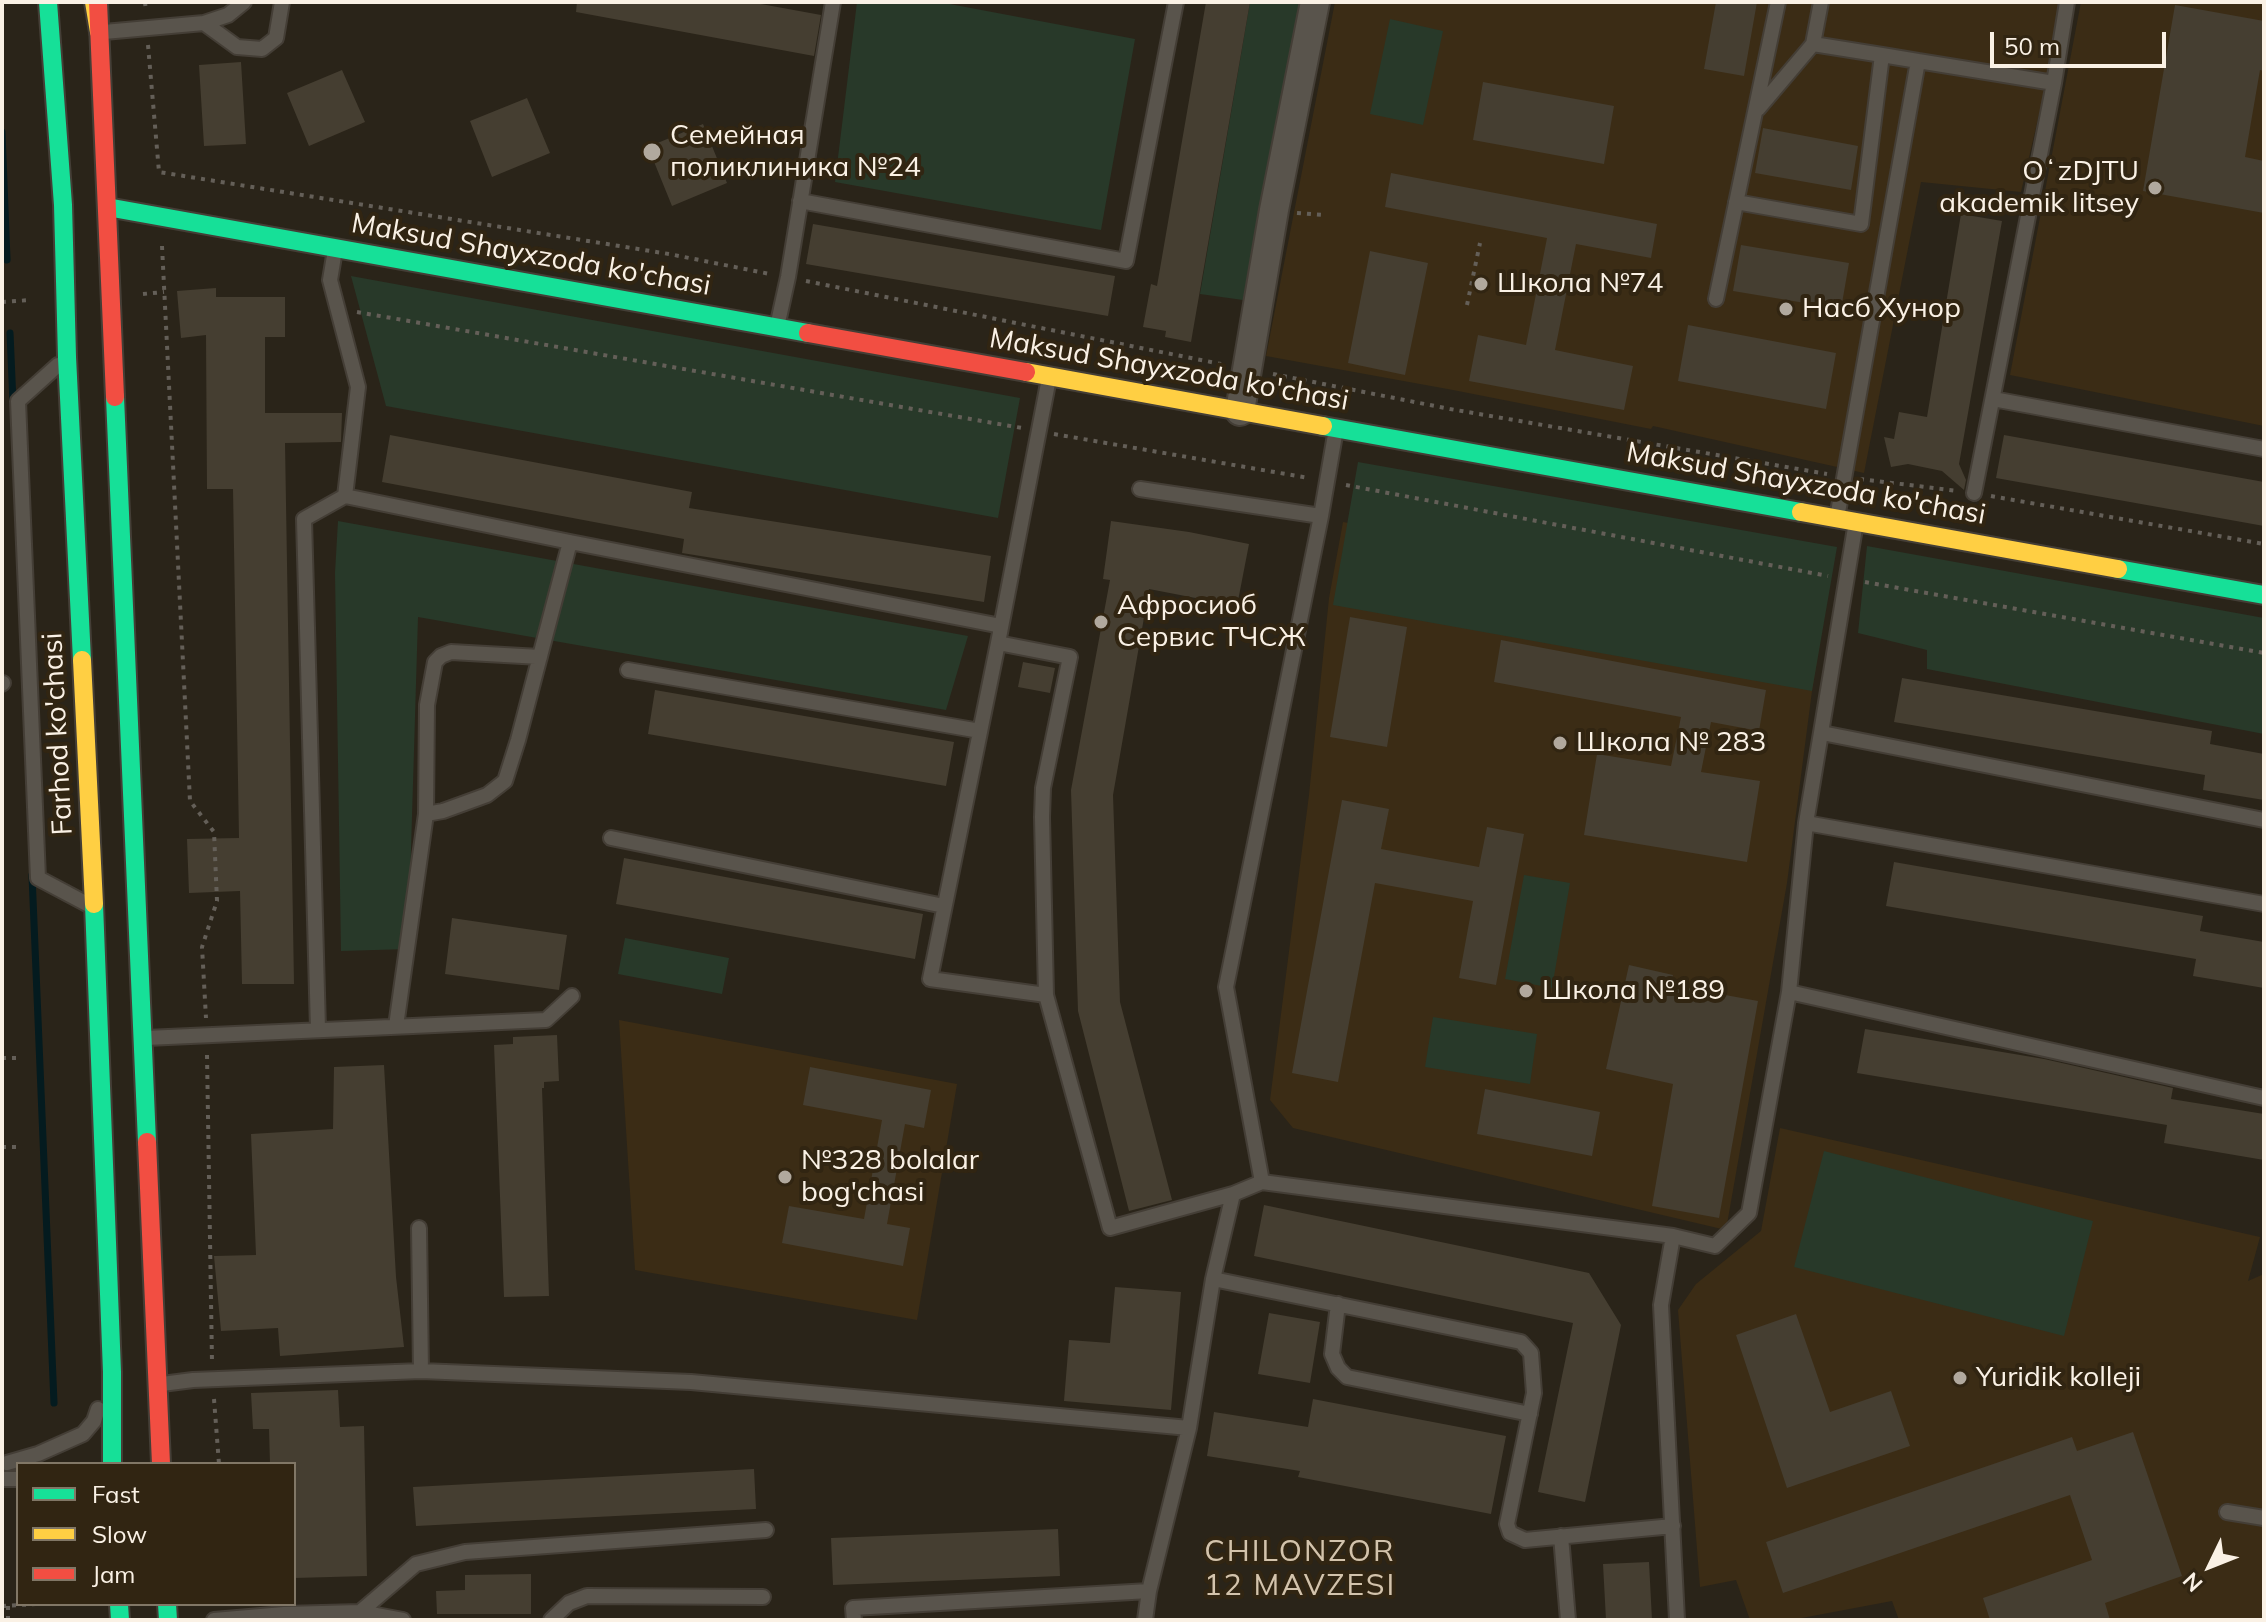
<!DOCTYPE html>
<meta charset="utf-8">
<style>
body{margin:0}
#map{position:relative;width:2266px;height:1622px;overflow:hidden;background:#2a2419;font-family:Mulish,sans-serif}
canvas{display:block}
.frame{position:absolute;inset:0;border:4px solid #faf1e5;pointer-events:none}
.legend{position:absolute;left:16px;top:1462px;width:280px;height:144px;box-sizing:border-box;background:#312512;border:2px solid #817766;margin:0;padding:10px 14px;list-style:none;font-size:24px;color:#faf1e5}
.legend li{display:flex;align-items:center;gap:16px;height:40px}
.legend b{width:40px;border:2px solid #817766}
.north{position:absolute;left:2170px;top:1526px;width:80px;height:80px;-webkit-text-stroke:6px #312512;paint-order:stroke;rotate:227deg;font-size:22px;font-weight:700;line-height:32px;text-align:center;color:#faf1e5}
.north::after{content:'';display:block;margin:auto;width:28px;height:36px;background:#faf1e5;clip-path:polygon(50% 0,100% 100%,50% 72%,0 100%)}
.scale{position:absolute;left:1990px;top:32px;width:176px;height:36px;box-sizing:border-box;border:4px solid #faf1e5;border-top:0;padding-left:10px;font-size:24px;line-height:28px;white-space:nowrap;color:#faf1e5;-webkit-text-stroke:6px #312512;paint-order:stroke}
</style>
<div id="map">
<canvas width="2266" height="1622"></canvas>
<div class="frame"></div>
<ul class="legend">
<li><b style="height:10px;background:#16e098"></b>Fast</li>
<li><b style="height:10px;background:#ffcf43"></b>Slow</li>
<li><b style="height:10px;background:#f24e42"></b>Jam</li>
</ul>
<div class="north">N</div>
<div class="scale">50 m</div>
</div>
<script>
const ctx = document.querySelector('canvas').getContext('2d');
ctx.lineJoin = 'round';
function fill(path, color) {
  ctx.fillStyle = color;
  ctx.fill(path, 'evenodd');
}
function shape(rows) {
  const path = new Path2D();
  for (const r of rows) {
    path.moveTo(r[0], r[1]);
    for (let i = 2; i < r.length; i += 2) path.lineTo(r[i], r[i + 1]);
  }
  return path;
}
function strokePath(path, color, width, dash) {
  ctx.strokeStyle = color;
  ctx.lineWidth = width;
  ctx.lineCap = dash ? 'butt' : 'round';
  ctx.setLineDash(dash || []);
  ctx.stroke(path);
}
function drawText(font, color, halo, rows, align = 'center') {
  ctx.font = font + ' Mulish,sans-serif';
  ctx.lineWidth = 8;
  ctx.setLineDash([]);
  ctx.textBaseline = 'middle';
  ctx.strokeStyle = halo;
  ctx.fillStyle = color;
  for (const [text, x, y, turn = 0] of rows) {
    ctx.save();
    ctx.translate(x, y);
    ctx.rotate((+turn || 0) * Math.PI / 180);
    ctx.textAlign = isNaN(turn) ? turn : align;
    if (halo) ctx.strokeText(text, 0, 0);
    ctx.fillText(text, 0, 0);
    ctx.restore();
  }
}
const built = shape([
 [1335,2,2059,2,2043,97,2021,192,1921,182,1864,473,1653,426,1651,429,1453,390,1266,356],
 [2081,2,2264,2,2264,426,2010,375],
 [1343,522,1826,607,1812,691,1787,883,1726,1230,1293,1128,1270,1100,1309,795,1329,598],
 [619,1020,957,1084,917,1320,635,1270],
 [1780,1128,2260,1237,2248,1281,2264,1274,2264,1620,1899,1620,1892,1601,1791,1620,1750,1620,1736,1580,1700,1587,1678,1310,1696,1284,1761,1231]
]);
const green = shape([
 [857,2,939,2,1135,39,1101,230,835,182],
 [1250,2,1302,2,1243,300,1200,294],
 [1390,19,1443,31,1423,125,1370,114],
 [351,276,1020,398,998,518,386,406],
 [1358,462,1837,547,1812,691,1333,605],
 [338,521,968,636,946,710,418,617,408,949,341,951,335,573],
 [1867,546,2264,618,2264,734,1927,669,1927,650,1858,633],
 [1524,875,1570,883,1552,988,1505,979],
 [625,938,729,958,722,994,618,974],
 [1433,1017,1537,1034,1530,1084,1425,1067],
 [1824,1151,2093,1221,2064,1336,1794,1267]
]);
const stream = shape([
 [2,132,7,260],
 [10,333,13,403],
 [32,875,54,1403]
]);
const building = shape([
 [577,2,750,2,821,15,814,56,576,12],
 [1206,2,1250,2,1191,342,1165,337,1166,331,1143,327,1151,284,1157,286],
 [1716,2,1757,2,1744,76,1704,69],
 [2175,5,2264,21,2264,71,2260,70,2245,157,2264,161,2264,213,2143,191],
 [241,62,246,144,204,146,199,65],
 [342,70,365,122,309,146,287,93],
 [1483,82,1614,106,1604,164,1473,140],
 [527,98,550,153,492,177,470,121],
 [703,124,727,183,672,206,648,147],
 [1763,128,1858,146,1851,190,1755,173],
 [1391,173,1657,224,1651,258,1576,244,1555,350,1633,366,1624,410,1469,381,1478,335,1526,345,1547,238,1385,207],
 [1961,214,2002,221,1959,464,1966,480,1964,490,1942,471,1908,464,1891,467,1884,437,1894,439,1899,412,1927,417],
 [813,224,1115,276,1108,316,806,264],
 [1741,245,1849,263,1841,309,1733,291],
 [1370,251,1428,263,1405,375,1348,363],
 [216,288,216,297,285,297,285,337,265,337,265,413,342,413,341,442,285,443,294,984,242,984,240,891,189,893,187,839,239,838,233,489,207,489,206,335,181,338,177,291],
 [1688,325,1836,353,1826,409,1678,381],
 [390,435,692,492,689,508,991,556,984,602,682,553,684,539,382,482],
 [2004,435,2264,482,2264,526,1996,478],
 [1111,521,1189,532,1249,544,1237,606,1149,589,1113,795,1120,1002,1172,1200,1129,1211,1078,1011,1071,790,1110,580,1103,579],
 [1350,617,1407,627,1387,747,1330,737],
 [1501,640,1766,690,1759,731,1711,722,1701,772,1760,781,1747,862,1584,835,1597,754,1671,766,1681,717,1494,682],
 [1023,662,1055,668,1050,693,1018,687],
 [1902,678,2212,731,2210,744,2264,754,2264,800,2203,790,2205,775,1894,722],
 [655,690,954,742,946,786,648,734],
 [1342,800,1389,809,1381,849,1479,867,1487,827,1524,834,1496,985,1459,978,1473,901,1375,883,1338,1082,1292,1073],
 [624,858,923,914,915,959,616,904],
 [1894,862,2203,916,2200,931,2264,942,2264,988,2193,976,2196,959,1886,906],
 [452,918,567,935,559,990,445,974],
 [1629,965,1673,975,1671,985,1758,1001,1719,1218,1652,1206,1673,1084,1606,1069],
 [1865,1029,2044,1059,2173,1088,2171,1099,2264,1114,2264,1160,2164,1143,2167,1125,1857,1073],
 [557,1035,559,1081,544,1082,544,1088,542,1088,549,1296,504,1297,494,1045,513,1044,513,1037],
 [384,1065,396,1277,404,1347,280,1356,278,1328,221,1331,214,1256,256,1255,251,1134,333,1129,334,1067],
 [810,1067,931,1090,924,1128,905,1124,887,1224,910,1228,903,1266,782,1243,789,1206,864,1219,882,1120,803,1105],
 [1485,1089,1600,1112,1592,1156,1477,1134],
 [1264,1205,1589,1273,1621,1325,1585,1502,1538,1492,1573,1323,1254,1256],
 [1115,1287,1181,1292,1171,1410,1064,1401,1069,1340,1110,1343],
 [1269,1313,1320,1322,1310,1383,1258,1374],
 [1796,1314,1830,1412,1891,1391,1910,1446,1787,1488,1736,1335],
 [338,1390,340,1427,364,1426,367,1576,294,1578,294,1464,270,1464,269,1429,253,1429,251,1393],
 [1313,1399,1506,1436,1491,1514,1298,1477,1300,1471,1207,1456,1214,1412,1308,1427],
 [2133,1432,2182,1576,2105,1603,2110,1620,1990,1620,1983,1598,2092,1560,2070,1495,1783,1593,1766,1542,2072,1437,2077,1451],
 [754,1469,756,1509,416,1526,413,1487],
 [1058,1529,1060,1576,833,1585,831,1538],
 [1649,1562,1652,1620,1606,1620,1603,1564],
 [531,1574,531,1614,437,1614,436,1591,465,1590,465,1575]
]);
const path = shape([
 [145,2,146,12],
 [148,45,159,172,669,254,770,274],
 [1297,213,1323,215],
 [162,246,190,801,214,832,217,901,202,947,206,1018],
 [806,281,1221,364],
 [143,294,164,292],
 [2,302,31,300],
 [1467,305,1480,243],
 [357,312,1022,428],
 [1273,374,1450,409,1827,474],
 [1054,434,1309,478],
 [1860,479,1958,491],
 [1346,485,1828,576],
 [1991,496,2264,544],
 [1865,582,2264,653],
 [207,1055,212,1362],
 [2,1058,18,1058],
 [2,1147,21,1147],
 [214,1399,219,1464],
 [2,1606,37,1604],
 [8,1620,8,1606]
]);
const lane = shape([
 [204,23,228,15,244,2],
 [104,32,204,23,237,47,262,49,276,38,282,2],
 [1882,55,1918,61],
 [1758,109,1813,44,1821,2],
 [800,201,1126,261,1176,2],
 [1736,202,1861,224,1882,55,1813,44],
 [1716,299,1778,2],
 [777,327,788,277,833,2],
 [58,365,18,401,38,878,87,904],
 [1049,378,998,643,930,979,1046,995,1110,1228,1233,1194],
 [1993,399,2264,449],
 [1336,429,1321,516,1226,987,1262,1182,1673,1236],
 [1140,489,1321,516],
 [1974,493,2054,83],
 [345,496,570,542,1001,626],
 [1837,518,1918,61,2054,83,2067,2],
 [998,643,1070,657,1043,788,1042,817,1046,995],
 [628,670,980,731],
 [2,684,3,683],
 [1822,733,2264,820],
 [426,814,427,705,435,662,441,656,451,652,540,657],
 [1806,823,2264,904],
 [611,838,944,906],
 [1789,992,2264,1098],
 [396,1026,426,814,443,811,487,795,505,781,518,740,570,542],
 [318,1029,304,519,345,496,358,387,330,280,335,250],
 [146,1038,546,1020,572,996],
 [419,1228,421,1371],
 [1213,1279,1521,1342,1531,1353,1534,1393,1507,1524,1510,1533,1525,1540,1673,1526],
 [1338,1304,1332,1354,1338,1368,1347,1377,1530,1414],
 [162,1384,193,1380,421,1371,691,1382,1189,1428,1213,1279,1233,1194,1262,1182],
 [7,1463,38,1454,83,1434,94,1421,98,1409],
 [2,1479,18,1479],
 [2227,1512,2264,1518],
 [1561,1536,1568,1620],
 [360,1612,416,1564,465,1552,766,1530],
 [214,1620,284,1614,360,1612,403,1620],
 [551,1620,569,1603,587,1596,763,1597],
 [854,1620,853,1608,1149,1591],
 [1145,1620,1149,1591,1189,1428],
 [1677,1620,1661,1305,1673,1236,1715,1246,1749,1213,1789,992,1806,823,1856,522]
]);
const street = shape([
 [1240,411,1274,210,1315,2]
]);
const fast = shape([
 [48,2,63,205,67,357,82,660],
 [107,207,808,333],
 [115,397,147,1142],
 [1323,426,1801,512],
 [2118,569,2264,595],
 [94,904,112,1372,112,1464],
 [119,1604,120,1620],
 [167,1604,168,1620]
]);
const slow = shape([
 [94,2,99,32],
 [1026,372,1323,426],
 [1801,512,2118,569],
 [82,660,94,904]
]);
const jam = shape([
 [98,2,115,397],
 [808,333,1026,372],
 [147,1142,161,1464]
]);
const markers = [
 [652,152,10,"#b1a99e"],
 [2155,188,8,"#b1a99e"],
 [1481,284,8,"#b1a99e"],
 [1786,309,8,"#b1a99e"],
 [1101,622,8,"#b1a99e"],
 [1560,743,8,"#b1a99e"],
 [1526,991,8,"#b1a99e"],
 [785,1177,8,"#b1a99e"],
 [1960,1378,8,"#b1a99e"]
];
const poiNames = [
 ["Семейная",670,136],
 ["поликлиника №24",670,168],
 ["OʻzDJTU",2139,172,"right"],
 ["akademik litsey",2139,204,"right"],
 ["Школа №74",1497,284],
 ["Насб Хунор",1802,309],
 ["Афросиоб",1117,606],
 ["Сервис ТЧСЖ",1117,638],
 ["Школа № 283",1576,743],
 ["Школа №189",1542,991],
 ["№328 bolalar",801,1161],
 ["bog'chasi",801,1193],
 ["Yuridik kolleji",1976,1378]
];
const streetNames = [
 ["Maksud Shayxzoda ko'chasi",531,255,10],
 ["Maksud Shayxzoda ko'chasi",1169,370,10],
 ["Maksud Shayxzoda ko'chasi",1806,484,10],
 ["Farhod ko'chasi",58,734,-93]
];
const neighbourhoodNames = [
 ["CHILONZOR",1300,1552],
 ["12 MAVZESI",1300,1586]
];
fill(built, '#3b2c15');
fill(green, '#283929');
strokePath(stream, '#041b1f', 7);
fill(building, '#453e31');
strokePath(lane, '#443e36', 18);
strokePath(street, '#443e36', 32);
strokePath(fast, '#443e36', 22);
strokePath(slow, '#443e36', 22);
strokePath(jam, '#443e36', 22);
strokePath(path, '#645f58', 4, [4, 6]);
strokePath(lane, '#59544c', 14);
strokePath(street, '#59544c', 28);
strokePath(fast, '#16e098', 18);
strokePath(slow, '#ffcf43', 18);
strokePath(jam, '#f24e42', 18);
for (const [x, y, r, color] of markers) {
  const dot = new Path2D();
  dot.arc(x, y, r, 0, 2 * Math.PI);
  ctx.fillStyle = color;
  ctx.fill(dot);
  strokePath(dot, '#312512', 3);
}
drawText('28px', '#faf1e5', '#312512', poiNames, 'left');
drawText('28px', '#faf1e5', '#312512', streetNames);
ctx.letterSpacing = '2px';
drawText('30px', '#d3c3ac', '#312512', neighbourhoodNames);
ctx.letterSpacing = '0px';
</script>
